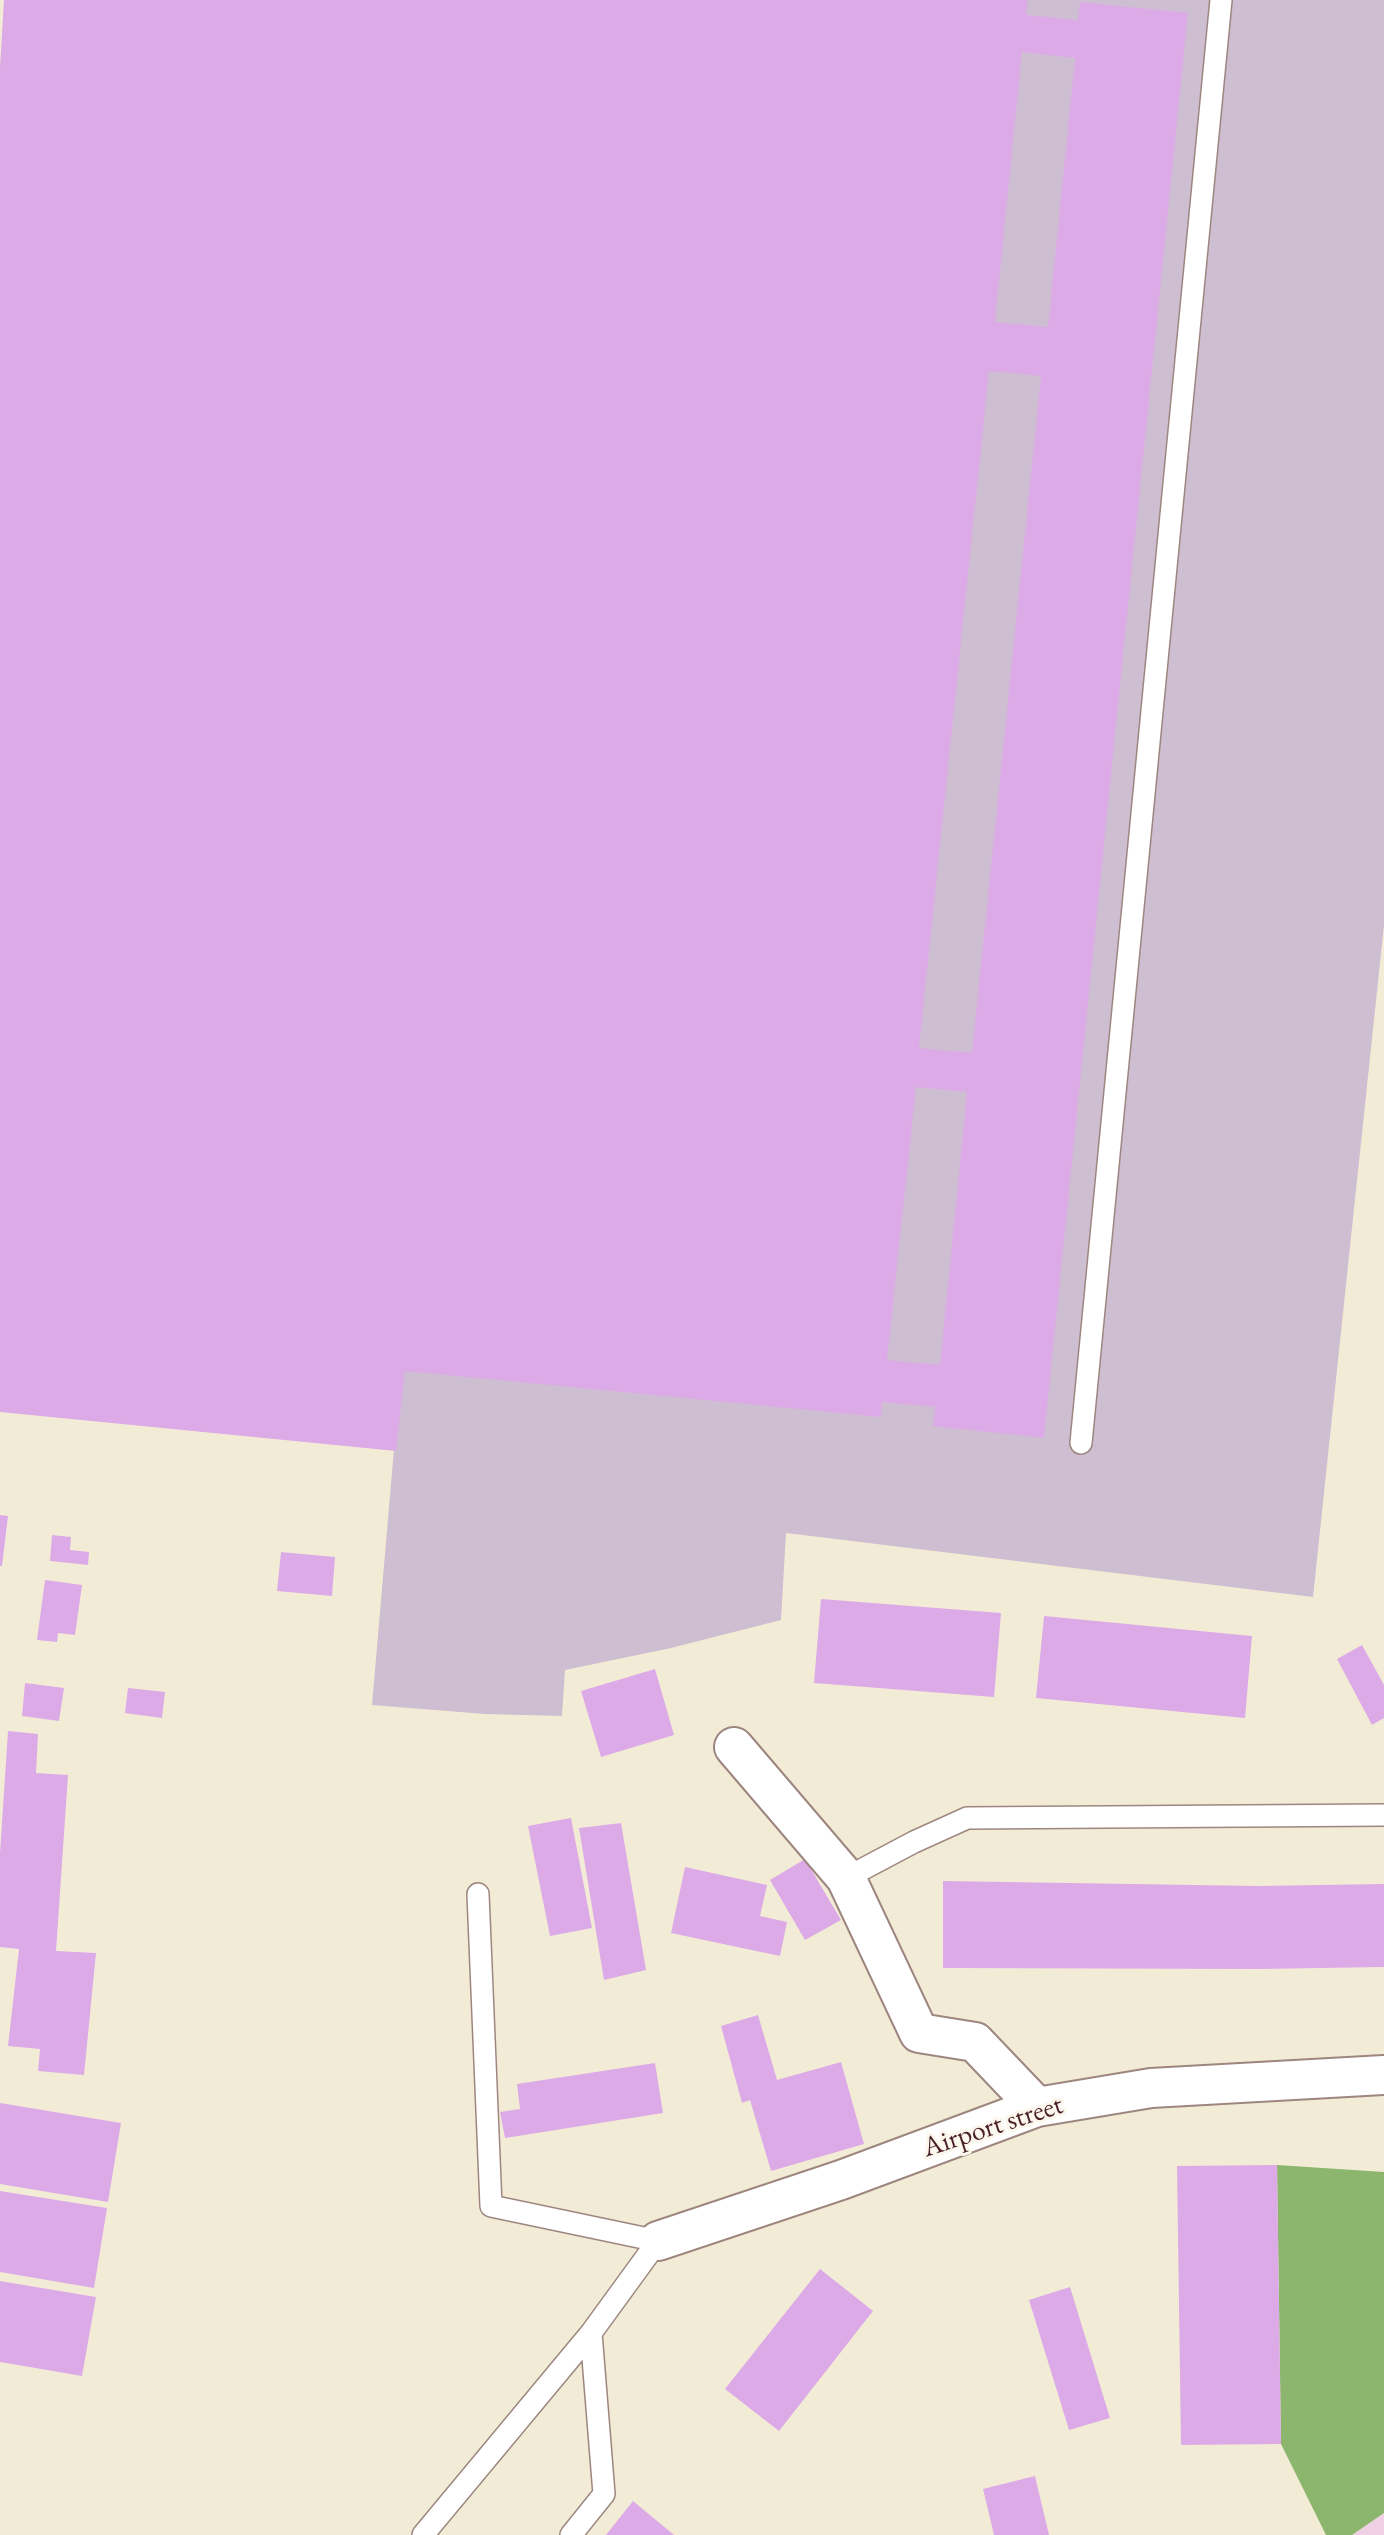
<!DOCTYPE html>
<meta charset="utf-8">
<style>
body{margin:0}
canvas{display:block;background:#f2ecd6}
</style>
<canvas width="1384" height="2535"></canvas>
<script>
const ctx = document.querySelector('canvas').getContext('2d');
ctx.lineJoin = 'round';
function fill(path, color) {
  ctx.fillStyle = color;
  ctx.fill(path, 'evenodd');
}
function shape(rows) {
  const path = new Path2D();
  for (const r of rows) {
    path.moveTo(r[0], r[1]);
    for (let i = 2; i < r.length; i += 2) path.lineTo(r[i], r[i + 1]);
  }
  return path;
}
function strokePath(path, color, width, dash) {
  ctx.strokeStyle = color;
  ctx.lineWidth = width;
  ctx.lineCap = dash ? 'butt' : 'round';
  ctx.setLineDash(dash || []);
  ctx.stroke(path);
}
function drawText(font, color, halo, rows, align = 'center') {
  ctx.font = font + ' "EB Garamond",serif';
  ctx.lineWidth = 6;
  ctx.setLineDash([]);
  ctx.textBaseline = 'middle';
  ctx.strokeStyle = halo;
  ctx.fillStyle = color;
  for (const [text, x, y, turn = 0] of rows) {
    ctx.save();
    ctx.translate(x, y);
    ctx.rotate((+turn || 0) * Math.PI / 180);
    ctx.textAlign = isNaN(turn) ? turn : align;
    if (halo) ctx.strokeText(text, 0, 0);
    ctx.fillText(text, 0, 0);
    ctx.restore();
  }
}
const built = shape([
 [1384,2513,1384,2535,1352,2535]
]);
const industrial = shape([
 [539,0,1384,0,1384,925,1313,1597,786,1533,781,1620,671,1648,565,1670,562,1716,485,1714,372,1705,394,1449]
]);
const forest = shape([
 [1277,2165,1384,2172,1384,2513,1352,2535,1326,2535,1281,2444]
]);
const building = shape([
 [4,0,1028,0,1026,15,1078,20,1080,2,1188,13,1044,1438,933,1426,935,1407,882,1402,881,1417,405,1371,396,1451,0,1412,0,67],
 [1022,52,1075,58,1048,327,995,322],
 [989,371,1041,376,972,1053,919,1048],
 [916,1087,967,1092,940,1365,887,1360],
 [0,1515,8,1516,2,1566,0,1566],
 [52,1535,71,1537,70,1550,89,1552,88,1565,50,1561],
 [281,1552,335,1557,332,1596,277,1591],
 [45,1580,82,1585,75,1635,58,1633,57,1642,37,1640],
 [821,1599,1001,1613,994,1697,814,1683],
 [1044,1616,1252,1636,1245,1718,1036,1698],
 [1362,1645,1384,1685,1384,1718,1372,1725,1337,1659],
 [655,1669,674,1735,601,1757,581,1691],
 [25,1683,64,1688,59,1721,22,1716],
 [128,1688,165,1692,162,1718,125,1713],
 [8,1731,38,1734,36,1773,68,1775,56,1951,96,1953,84,2075,38,2071,40,2049,8,2046,19,1949,0,1947,0,1853],
 [571,1818,592,1928,550,1936,528,1826],
 [621,1823,646,1970,604,1980,579,1828],
 [805,1859,841,1920,805,1940,770,1880],
 [685,1867,767,1885,760,1916,787,1922,780,1956,671,1933],
 [943,1881,1258,1886,1384,1884,1384,1967,1259,1969,943,1968],
 [758,2015,777,2080,841,2062,864,2144,771,2171,750,2100,742,2103,721,2026],
 [655,2063,663,2113,505,2138,500,2112,520,2109,517,2084],
 [0,2103,121,2123,108,2202,0,2184],
 [1277,2165,1281,2444,1181,2445,1177,2166],
 [0,2191,107,2208,94,2288,0,2272],
 [820,2269,873,2311,779,2431,725,2389],
 [0,2281,96,2297,82,2376,0,2362],
 [1070,2287,1110,2418,1069,2430,1029,2300],
 [1035,2476,1049,2535,994,2535,983,2489],
 [633,2501,674,2535,606,2535]
]);
const service = shape([
 [1081,1443,1221,0],
 [846,1878,914,1842,967,1818,1384,1815],
 [423,2535,591,2333,658,2241,491,2206,478,1894],
 [571,2535,604,2494,591,2333]
]);
const minor = shape([
 [734,1747,846,1878,919,2033,975,2042,1037,2107],
 [658,2241,841,2180,1037,2107,1151,2088,1384,2075]
]);
const streetNames = [
 ["Аirport street",993,2127,-18]
];
fill(built, '#f0d0e4');
fill(industrial, '#cebed1');
fill(forest, '#8cb66e');
fill(building, '#ddaae8');
strokePath(service, '#9e8680', 24);
strokePath(minor, '#9e8680', 42);
strokePath(service, '#fff', 21);
strokePath(minor, '#fff', 38);
drawText('28px', '#4a1f2b', '#fbf7ec', streetNames);
</script>
